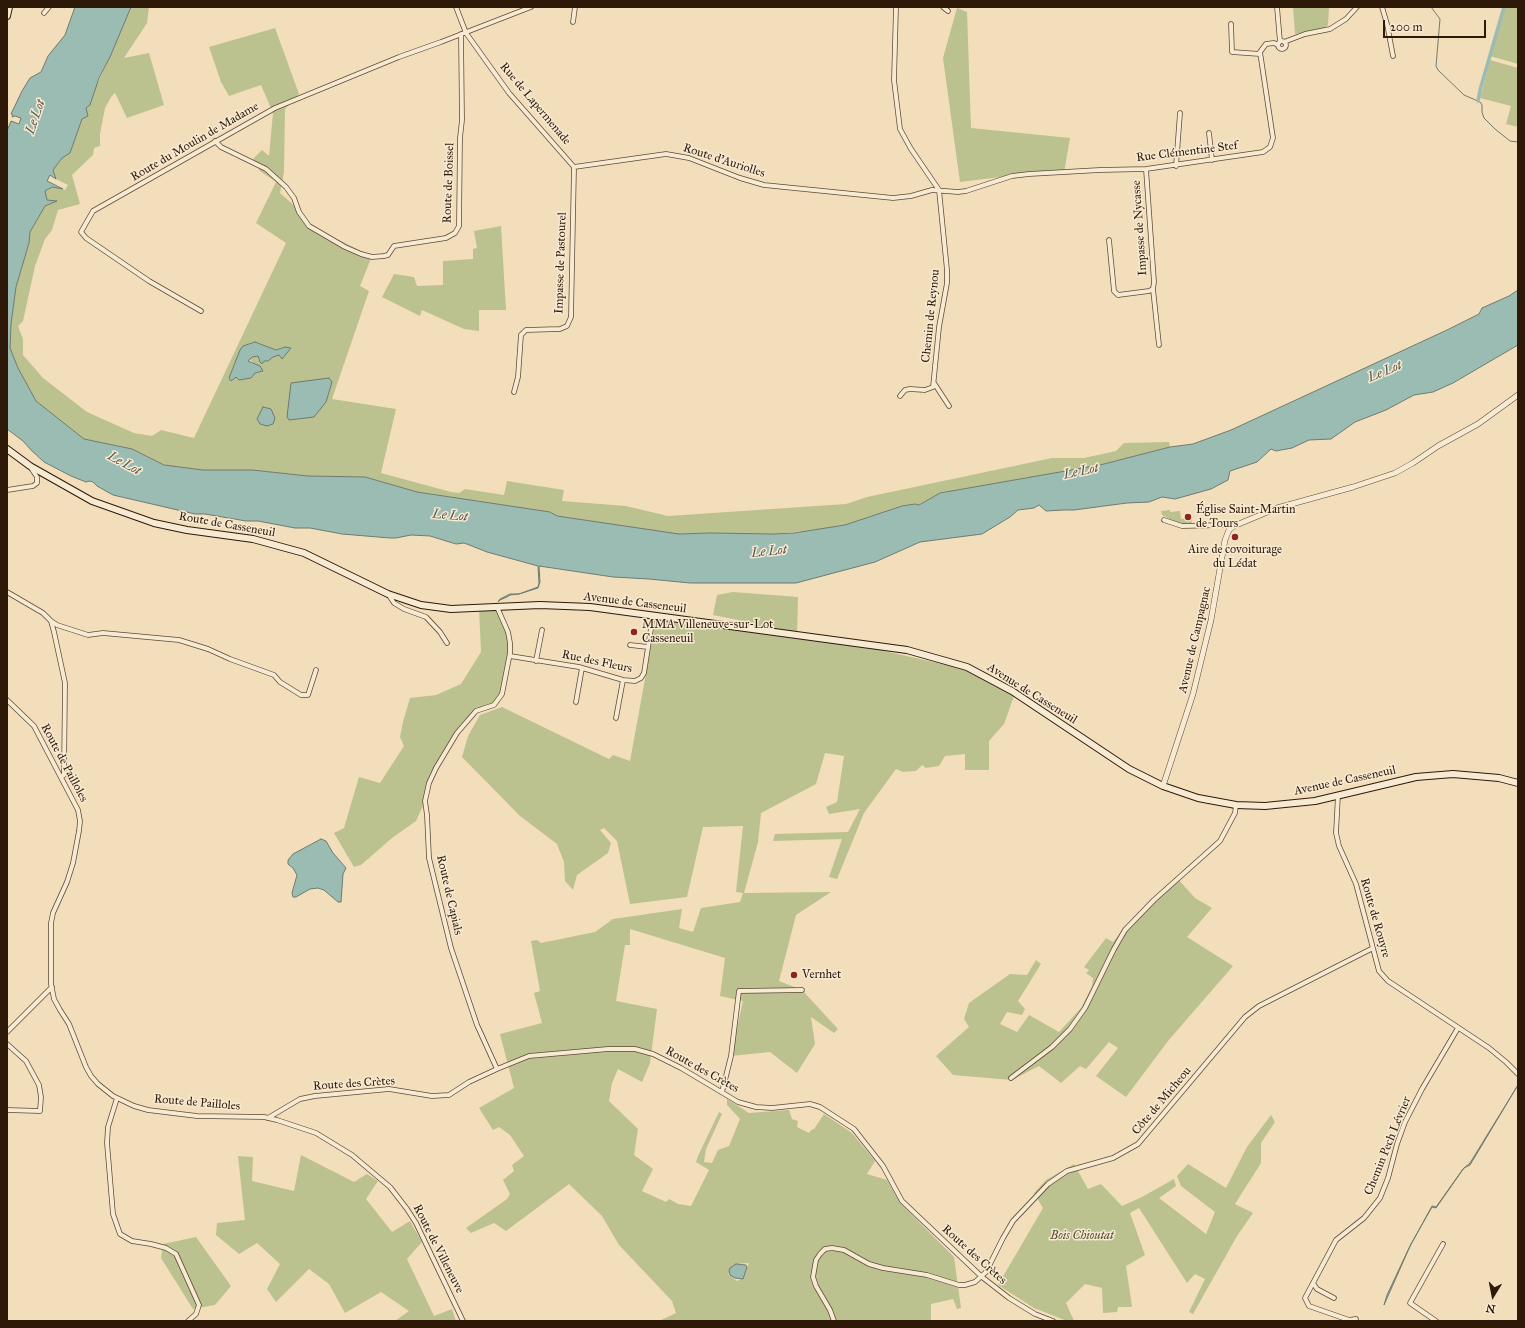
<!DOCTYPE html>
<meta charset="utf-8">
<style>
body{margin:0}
#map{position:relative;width:1525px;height:1328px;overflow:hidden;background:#f3debb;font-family:"IM FELL Great Primer",serif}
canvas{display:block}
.frame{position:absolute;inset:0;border:8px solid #2e1808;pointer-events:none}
.north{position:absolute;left:1473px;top:1276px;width:40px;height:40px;-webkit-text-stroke:3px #f7ead3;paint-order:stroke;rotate:190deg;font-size:11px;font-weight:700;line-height:16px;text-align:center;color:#2e1808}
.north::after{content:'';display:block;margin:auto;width:14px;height:18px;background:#2e1808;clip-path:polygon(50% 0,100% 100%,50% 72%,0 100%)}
.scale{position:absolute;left:1383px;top:20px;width:103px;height:18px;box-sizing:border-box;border:2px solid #2e1808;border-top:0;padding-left:5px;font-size:12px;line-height:14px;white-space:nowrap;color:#2e1808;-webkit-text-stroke:3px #f7ead3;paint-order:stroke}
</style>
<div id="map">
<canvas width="1525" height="1328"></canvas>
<div class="frame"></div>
<div class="north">N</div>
<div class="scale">200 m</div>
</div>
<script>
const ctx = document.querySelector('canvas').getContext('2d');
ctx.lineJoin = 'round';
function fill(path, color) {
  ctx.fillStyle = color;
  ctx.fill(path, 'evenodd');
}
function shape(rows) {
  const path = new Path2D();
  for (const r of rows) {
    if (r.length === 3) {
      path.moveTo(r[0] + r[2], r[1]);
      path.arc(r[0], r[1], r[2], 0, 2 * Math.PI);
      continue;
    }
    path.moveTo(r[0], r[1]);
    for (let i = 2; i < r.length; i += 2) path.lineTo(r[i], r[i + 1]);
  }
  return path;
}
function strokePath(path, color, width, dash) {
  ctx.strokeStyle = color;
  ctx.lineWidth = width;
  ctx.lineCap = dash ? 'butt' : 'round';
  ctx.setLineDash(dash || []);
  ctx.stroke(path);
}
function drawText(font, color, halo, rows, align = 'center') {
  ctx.font = font + ' "IM FELL Great Primer",serif';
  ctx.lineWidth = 3;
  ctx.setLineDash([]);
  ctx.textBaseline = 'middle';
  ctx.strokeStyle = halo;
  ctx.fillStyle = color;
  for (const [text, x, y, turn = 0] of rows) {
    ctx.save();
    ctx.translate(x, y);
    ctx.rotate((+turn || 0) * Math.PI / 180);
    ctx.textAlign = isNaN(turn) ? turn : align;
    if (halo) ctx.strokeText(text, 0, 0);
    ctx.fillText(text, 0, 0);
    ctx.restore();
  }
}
const green = shape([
 [131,7,149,7,147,23,124,58,149,53,164,105,127,118,115,93,111,97,105,108,100,134,100,146,94,148,93,155,72,175,80,204,58,210,52,230,45,239,35,266,23,321,18,326,23,339,23,355,43,378,87,412,134,433,152,436,161,430,194,438,286,243,256,223,276,182,260,171,253,159,262,150,269,156,273,113,261,85,229,96,221,82,209,47,275,28,299,94,285,109,284,172,280,193,297,208,307,225,372,256,360,286,369,291,332,399,396,409,381,473,451,492,459,493,465,489,504,495,507,481,564,490,562,501,626,506,668,516,846,504,867,497,1052,458,1084,458,1116,451,1124,443,1169,442,1170,447,1100,465,940,493,918,505,915,504,902,506,845,525,824,529,773,534,710,533,679,534,557,516,550,512,417,492,365,477,308,476,252,470,203,470,164,465,132,449,84,439,36,401,18,368,10,348,11,324,16,287,29,243,30,232,45,206,56,201,47,200,45,191,52,187,65,190,68,185,56,179,53,170,62,158,70,153,86,108,110,57],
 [255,342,276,350,283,347,291,348,282,359,279,355,259,361,258,356,252,357,248,360,252,361,259,373,255,373,251,377,239,380,236,377,229,378,243,346],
 [1293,7,1332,7,1329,8,1328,25,1324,28,1295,34],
 [1505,7,1518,7,1518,64,1490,56],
 [957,8,967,12,971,128,1070,138,1064,173,1025,174,960,182,943,58],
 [1490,60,1518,68,1518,127,1506,124,1511,106,1480,98],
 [501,226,506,310,479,310,479,331,464,329,422,310,420,316,382,297,394,274,414,277,417,286,443,285,443,261,473,259,473,249,477,248,474,231],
 [1170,510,1170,512,1180,511,1181,519,1191,518,1192,524,1181,525,1162,515,1161,511],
 [733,592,798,597,797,637,875,649,965,669,1014,696,1004,724,989,741,989,770,965,770,965,754,945,756,939,766,926,768,922,765,916,771,903,772,896,769,864,813,837,879,829,877,842,839,773,841,775,834,848,832,860,809,829,814,826,807,837,802,844,756,825,753,816,784,761,813,758,842,744,893,831,892,796,915,779,981,802,990,838,1029,834,1033,811,1017,815,1044,797,1073,770,1052,731,1056,743,1001,720,996,725,958,630,929,630,945,625,945,616,1001,657,1009,650,1063,642,1082,618,1069,612,1083,609,1101,638,1129,634,1155,653,1169,642,1191,666,1202,669,1199,678,1204,691,1206,709,1170,696,1162,698,1156,719,1112,722,1114,706,1149,704,1162,712,1163,718,1150,729,1146,740,1119,727,1105,727,1099,749,1113,789,1110,792,1119,798,1121,797,1127,809,1133,811,1130,814,1129,824,1114,852,1133,875,1161,867,1174,887,1180,900,1203,954,1257,961,1308,957,1309,953,1299,931,1304,931,1321,659,1321,676,1313,672,1301,619,1245,602,1216,569,1184,506,1231,494,1223,471,1233,466,1228,507,1199,510,1194,503,1180,514,1171,512,1165,524,1156,510,1135,499,1127,493,1130,479,1108,514,1088,500,1034,542,1023,534,993,540,991,531,941,537,940,541,943,595,932,613,919,682,909,679,928,693,932,701,908,740,902,743,893,736,892,743,826,703,827,687,897,630,904,617,841,604,828,600,830,611,843,608,853,577,875,573,890,565,881,564,862,557,844,520,816,462,757,468,736,480,715,502,707,609,759,613,755,630,761,656,619,738,629,738,620,713,615,717,595],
 [749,1263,743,1278,737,1281,728,1274,736,1264],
 [497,607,510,643,502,694,494,705,476,711,457,733,436,768,425,801,416,821,392,838,361,865,354,867,334,833,344,828,359,777,380,783,404,746,400,737,403,722,410,698,436,695,461,684,481,652,479,608],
 [1176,877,1195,898,1212,908,1187,937,1233,966,1168,1041,1126,1097,1096,1076,1118,1048,1109,1042,1086,1069,1080,1066,1061,1083,1039,1066,1012,1080,953,1075,936,1056,969,1027,964,1019,969,1003,1010,974,1027,975,1036,960,1041,964,1018,1001,1025,1009,1022,1015,1007,1012,1000,1024,1017,1032,1029,1015,1059,1032,1081,1008,1092,986,1093,978,1086,973,1089,970,1084,967,1106,938,1113,942,1125,927],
 [1271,1115,1275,1122,1261,1143,1261,1163,1235,1204,1253,1213,1237,1236,1193,1314,1189,1312,1205,1279,1195,1274,1187,1283,1139,1208,1130,1213,1145,1255,1126,1266,1132,1307,1118,1307,1117,1312,1103,1313,1102,1288,1085,1284,1066,1303,1074,1321,1067,1321,1034,1308,998,1285,1043,1208,1034,1193,1046,1180,1074,1164,1088,1189,1101,1184,1122,1206,1142,1197,1174,1179,1176,1186,1159,1198,1206,1234,1215,1212,1181,1186,1177,1176,1188,1164,1226,1188,1247,1147],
 [301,1155,354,1182,367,1174,378,1181,366,1199,392,1232,410,1221,422,1242,407,1259,434,1316,452,1309,456,1321,395,1321,409,1311,381,1292,345,1313,329,1284,309,1269,276,1302,267,1289,280,1264,257,1243,239,1254,216,1235,217,1223,245,1220,238,1156,253,1157,252,1181,294,1191],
 [196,1237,231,1286,215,1305,193,1309,161,1258,163,1244]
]);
const water = shape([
 [75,7,131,7,110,57,99,78,90,105,86,108,88,116,82,119,70,153,62,158,53,170,56,179,50,175,47,181,63,189,52,187,45,191,47,200,57,201,45,206,30,232,29,243,16,287,11,324,10,348,18,368,36,401,84,439,132,449,164,465,203,470,252,470,308,476,365,477,417,492,550,512,557,516,679,534,710,533,773,534,794,533,845,525,902,506,915,504,919,505,940,493,1100,465,1170,447,1193,444,1231,430,1447,330,1479,314,1482,308,1509,296,1518,290,1518,345,1453,383,1433,392,1414,395,1386,410,1355,422,1331,439,1309,440,1292,448,1276,451,1271,449,1257,462,1230,471,1228,480,1211,489,1175,499,1162,497,1149,502,1127,503,1074,510,1064,510,1046,511,1039,505,1034,508,1018,510,1010,517,982,534,920,542,875,562,796,583,690,583,649,579,613,577,539,566,540,582,538,588,519,594,510,595,507,597,500,600,498,602,500,599,510,594,519,594,538,587,539,583,538,566,487,552,472,546,464,543,456,544,430,536,411,535,396,538,390,538,342,534,310,528,295,528,258,521,246,521,205,514,195,514,113,495,97,486,93,482,90,481,86,482,71,476,44,462,31,450,23,441,7,429,7,131,11,121,19,124,21,118,15,116,12,117,13,115,11,114,22,91,30,78,41,72,48,56,65,35,75,7],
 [255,342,276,350,285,347,291,348,282,359,279,355,273,357,268,361,264,361,262,364,260,362,258,356,252,357,248,361,260,366,263,371,255,373,251,378,239,380,236,377,231,381,229,378,240,350,243,346,255,342],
 [329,378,332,382,326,402,314,417,289,420,287,417,291,383,329,378],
 [263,407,271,409,275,418,273,424,267,426,260,424,257,419,263,407],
 [321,839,326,841,333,853,346,868,343,874,341,902,338,902,324,890,318,888,310,889,296,897,293,897,292,893,297,875,293,868,288,864,288,860,293,854,321,839],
 [1518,1085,1470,1165,1464,1168,1436,1208,1432,1207,1411,1244,1384,1305,1387,1295,1409,1248,1432,1206,1436,1207,1463,1169,1470,1163,1518,1085],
 [736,1264,746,1265,747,1267,743,1279,735,1278,730,1275,729,1271,730,1268,736,1264]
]);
const stream = shape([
 [1431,7,1440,19,1436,66,1438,70,1464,95,1480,102,1482,105,1482,112,1484,118,1495,129,1510,141,1518,142]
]);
const canal = shape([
 [1478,101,1480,90,1504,7]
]);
const minor = shape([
 [456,7,466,33,509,93,574,167],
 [896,7,894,80,900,129,911,149,939,190,947,270,947,283,939,327,933,387,925,390,910,389,905,390,900,396],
 [943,7,948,11],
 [1277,7,1280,42],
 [1382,7,1387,24,1393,56],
 [44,13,49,7],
 [573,22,575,7],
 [1231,24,1232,52,1260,54],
 [1282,45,4],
 [1284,42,1305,34,1330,29,1346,19,1357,7],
 [1209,133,1212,160],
 [215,141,221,147,266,169,286,187,294,198,299,212,309,226,345,247,361,254,372,257,384,256,388,255,394,246,446,238,455,233,459,226,460,138,462,120,461,34],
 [1176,166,1180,113],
 [574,167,666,154,672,155,689,158,740,178,764,185,893,198,911,196,932,190,958,192,966,191,1012,176,1029,174,1100,170,1146,169,1263,152,1270,147,1273,138,1260,52,1266,44,1274,43,1278,45],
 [1109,240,1114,291,1118,295,1149,291,1153,289,1154,282,1146,169],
 [1153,289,1159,345],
 [201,311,149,281,86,238,81,232,93,211,275,108,399,57,441,42,531,7],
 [934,383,949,406],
 [514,392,518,377,521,335,526,330,560,329,567,326,571,317,574,167],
 [7,490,33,486,37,483,37,477,31,468],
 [1164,520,1182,526,1225,525,1234,526],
 [7,592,43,613,51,621,54,632,65,683,64,775,61,777],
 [388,594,394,603,404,609,426,617,440,632,447,643],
 [51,621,57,625,88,635,103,633,179,640,208,649,230,659,274,675,280,682,301,695,308,695,316,670],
 [630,645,648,647],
 [510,656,579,667,623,680,635,681,641,678,644,673,653,616],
 [536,661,542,630],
 [7,700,34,726,78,810,80,821,79,831,73,863,67,882,53,913,51,923,51,984,54,999,60,1010,69,1024,86,1067,91,1076,98,1084,113,1096,134,1106,148,1110,197,1116,264,1117,277,1120,316,1133,352,1155,390,1187,407,1209,416,1223,463,1321],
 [576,702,582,668],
 [616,718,623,680],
 [1338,795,1336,833,1339,846,1356,884,1379,971,1388,981,1489,1048,1506,1062,1518,1074],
 [7,1032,52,987],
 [7,1044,26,1061,39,1085,41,1097,40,1111,7,1110],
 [497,1069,477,1025,451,948,429,858,427,815,425,801,429,783,436,768,457,733,476,711,494,705,502,694,510,653,510,643,508,632,497,607],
 [1011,1078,1052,1047,1070,1029,1085,1008,1114,949,1125,930,1154,900,1220,841,1235,813,1236,805],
 [722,1092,731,1056,739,991,802,990],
 [117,1098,108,1127,107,1143,113,1214,120,1234,132,1241,151,1244,166,1248,176,1254,199,1305,196,1314,188,1321],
 [268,1118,300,1099,315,1096,389,1089,432,1096,449,1095,469,1082,497,1069,529,1056,608,1049,635,1049,653,1054,681,1068,738,1102,756,1107,772,1108,810,1104,820,1107,854,1129,883,1166,902,1201,982,1277,1009,1298,1035,1314,1053,1321],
 [1313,1283,1317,1289,1334,1298],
 [1356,1319,1349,1320,1309,1306,1305,1298,1336,1240,1364,1218,1380,1198,1388,1178,1397,1144,1405,1122,1422,1089,1458,1028],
 [834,1321,830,1310,816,1286,813,1277,816,1260,820,1254,825,1249,832,1248,844,1250,869,1264,883,1268,927,1275,959,1285,965,1285,975,1282,986,1272,1003,1238,1013,1221,1048,1184,1067,1171,1113,1158,1138,1144,1245,1017,1259,1006,1373,948],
 [1436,1321,1410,1303,1443,1244]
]);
const tertiary = shape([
 [1163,786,1193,694,1211,620,1225,540,1229,530,1234,526,1277,508,1353,487,1395,473,1413,463,1438,446,1478,424,1518,395]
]);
const secondary = shape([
 [7,16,9,7],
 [7,449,30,466,92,501,154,523,187,530,253,539,304,553,388,594,421,605,451,609,540,605,590,607,907,650,967,667,1012,691,1129,769,1163,786,1198,798,1236,805,1265,806,1315,801,1416,777,1453,774,1499,778,1518,783]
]);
const markers = [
 [1188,517,4,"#8f2418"],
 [1235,537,4,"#8f2418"],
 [634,632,4,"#8f2418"],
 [794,975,4,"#8f2418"]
];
const streetNames = [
 ["Rue de Lapermenade",535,104,50],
 ["Route du Moulin de Madame",195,142,-30],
 ["Rue Clémentine Stef",1187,152,-7],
 ["Route d'Auriolles",724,161,18],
 ["Route de Boissel",449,183,-88],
 ["Impasse de Nycasse",1140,228,-94],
 ["Impasse de Pastourel",561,263,-88],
 ["Chemin de Reynou",931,316,-84],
 ["Route de Casseneuil",227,525,10],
 ["Avenue de Casseneuil",635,603,7],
 ["Avenue de Campagnac",1195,640,-77],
 ["Rue des Fleurs",597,662,12],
 ["Avenue de Casseneuil",1032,694,32],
 ["Route de Pailloles",64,763,62],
 ["Avenue de Casseneuil",1345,781,-12],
 ["Route de Capials",449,895,77],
 ["Route de Rouyre",1375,918,74],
 ["Route des Crètes",702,1070,29],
 ["Route des Crètes",354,1084,-4],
 ["Côte de Micheou",1162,1101,-50],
 ["Route de Pailloles",197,1103,5],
 ["Chemin Pech Lévrier",1388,1146,-68],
 ["Route de Villeneuve",438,1249,63],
 ["Route des Crètes",974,1255,42]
];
const poiNames = [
 ["Église Saint-Martin",1196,510],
 ["de Tours",1196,524],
 ["Aire de covoiturage",1235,550,"center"],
 ["du Lédat",1235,564,"center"],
 ["MMA Villeneuve-sur-Lot",642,625],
 ["Casseneuil",642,639],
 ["Vernhet",802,975]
];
const parkNames = [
 ["Bois Chioutat",1082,1236]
];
const waterNames = [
 ["Le Lot",36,117,-71],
 ["Le Lot",1385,372,-23],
 ["Le Lot",124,464,28],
 ["Le Lot",1081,472,-12],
 ["Le Lot",450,516,5],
 ["Le Lot",769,552,-6]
];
fill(green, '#bcc190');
fill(water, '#9bbcb3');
strokePath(water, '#6f7a6f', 1);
strokePath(stream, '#6f7a6f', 1);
strokePath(canal, '#9bbcb3', 3.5);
strokePath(minor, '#5f4a35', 5.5);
strokePath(tertiary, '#5f4a35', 6);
strokePath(secondary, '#2e1808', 8);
strokePath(minor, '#f7ead3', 4);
strokePath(tertiary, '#f7ead3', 5);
strokePath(secondary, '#f7ead3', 6);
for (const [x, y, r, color] of markers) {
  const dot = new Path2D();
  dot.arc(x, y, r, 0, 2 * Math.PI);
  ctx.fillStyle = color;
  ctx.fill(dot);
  strokePath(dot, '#f7ead3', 1.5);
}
drawText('12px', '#2e1808', '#f7ead3', streetNames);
drawText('12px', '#2e1808', '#f7ead3', poiNames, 'left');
drawText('italic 12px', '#594b31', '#f7ead3', parkNames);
drawText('italic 13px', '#545144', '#f7ead3', waterNames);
</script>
